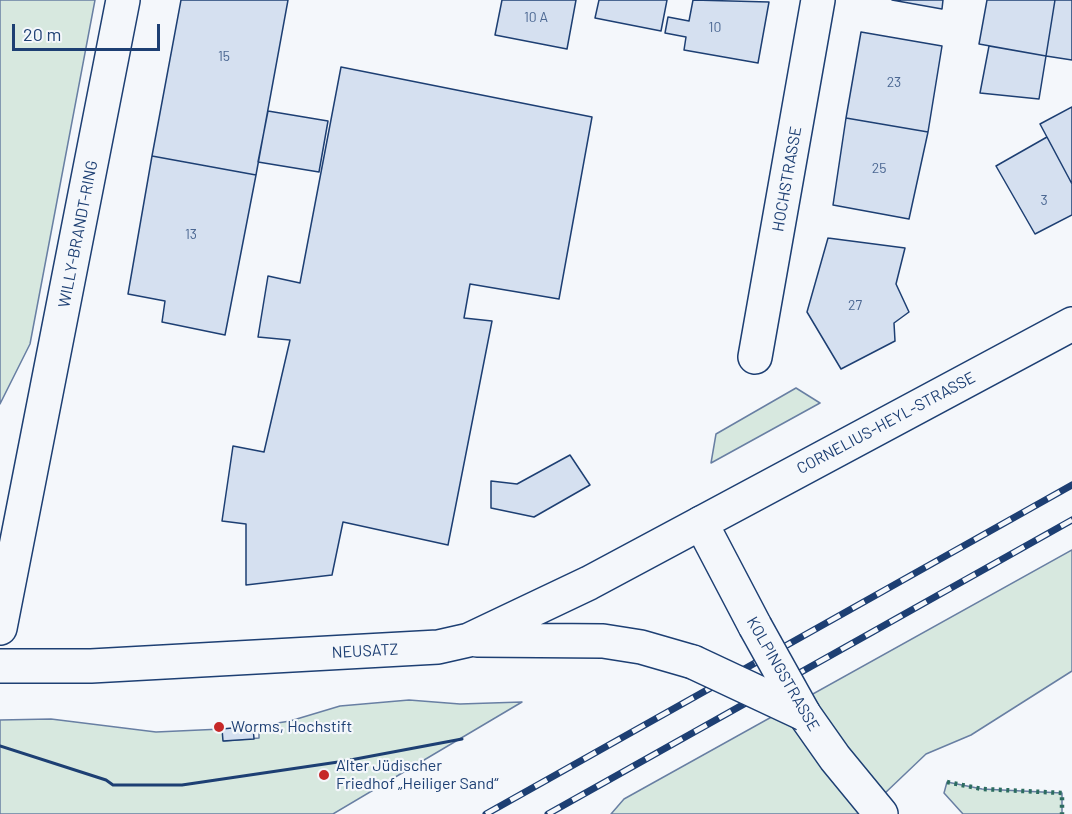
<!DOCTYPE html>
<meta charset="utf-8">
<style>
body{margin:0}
#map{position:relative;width:1072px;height:814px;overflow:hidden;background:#f4f7fb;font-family:Barlow,sans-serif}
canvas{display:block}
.scale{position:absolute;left:12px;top:24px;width:148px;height:27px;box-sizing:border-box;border:3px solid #1d3f73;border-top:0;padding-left:8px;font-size:18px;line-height:21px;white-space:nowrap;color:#1d3f73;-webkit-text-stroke:4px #f4f7fb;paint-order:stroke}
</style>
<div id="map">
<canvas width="1072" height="814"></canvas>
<div class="scale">20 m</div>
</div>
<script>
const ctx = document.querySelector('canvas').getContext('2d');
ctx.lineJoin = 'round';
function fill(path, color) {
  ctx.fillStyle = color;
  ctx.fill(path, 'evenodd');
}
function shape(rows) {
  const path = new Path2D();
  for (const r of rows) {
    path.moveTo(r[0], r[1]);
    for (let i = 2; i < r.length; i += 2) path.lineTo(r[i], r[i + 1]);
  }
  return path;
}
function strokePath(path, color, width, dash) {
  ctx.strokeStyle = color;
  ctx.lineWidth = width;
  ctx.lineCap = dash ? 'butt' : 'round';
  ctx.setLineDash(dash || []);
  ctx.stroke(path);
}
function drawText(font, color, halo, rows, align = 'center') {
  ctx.font = font + ' Barlow,sans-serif';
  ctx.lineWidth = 4.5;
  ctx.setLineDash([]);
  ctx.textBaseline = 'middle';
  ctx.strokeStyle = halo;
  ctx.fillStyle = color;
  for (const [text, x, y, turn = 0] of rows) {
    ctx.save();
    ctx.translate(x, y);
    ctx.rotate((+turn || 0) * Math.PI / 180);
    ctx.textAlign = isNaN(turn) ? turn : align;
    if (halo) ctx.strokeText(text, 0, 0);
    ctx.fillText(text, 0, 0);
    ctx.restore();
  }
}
const green = shape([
 [0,0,95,0,30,344,0,404,0,0],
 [796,388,820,403,711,463,716,434,796,388],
 [1072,550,1072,671,971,735,926,754,863,814,611,814,624,799,1072,550],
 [409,700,460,704,522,702,333,814,0,814,0,720,51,719,156,732,222,729,224,741,259,738,259,726,290,721,340,706,409,700],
 [947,782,982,789,1062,793,1062,814,963,814,944,793,947,782]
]);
const building = shape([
 [181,0,288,0,256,175,152,156,181,0],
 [502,0,576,0,567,49,495,35,502,0],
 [599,0,667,0,661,31,595,18,599,0],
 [693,0,769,2,758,63,684,50,686,37,665,33,668,17,689,21,693,0],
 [892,0,943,0,942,9,892,0],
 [987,0,1055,0,1046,56,979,44,987,0],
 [1055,0,1072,0,1072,60,1046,56,1055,0],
 [861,32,942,46,928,132,846,118,861,32],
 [989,46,1046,56,1039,99,980,93,989,46],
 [341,67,592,117,559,299,470,284,464,318,492,321,448,545,343,522,332,575,246,585,246,524,222,521,233,446,264,452,290,340,258,337,268,276,300,283,341,67],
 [1072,107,1072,184,1040,124,1072,107],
 [268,111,328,121,319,172,258,162,268,111],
 [846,118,928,132,909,219,833,205,846,118],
 [1047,137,1072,184,1072,215,1035,234,996,166,1047,137],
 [152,156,256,175,225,335,162,322,165,301,128,294,152,156],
 [828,238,905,248,896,284,909,312,894,323,895,341,841,369,807,312,828,238],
 [570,455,590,485,534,517,491,508,491,481,517,484,570,455],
 [253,726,254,739,223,741,222,729,253,726]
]);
const minor = shape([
 [755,357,818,0]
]);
const tertiary = shape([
 [0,628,123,0],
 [477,640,603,641,641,647,693,662],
 [0,666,91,666,438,647,469,640,589,583,701,523]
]);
const secondary = shape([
 [755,626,701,523,1072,324],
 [804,714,835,758,881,814]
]);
const rail = shape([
 [486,814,1072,485],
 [548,814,1072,520]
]);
const tertiaryBridge = shape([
 [693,662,804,714]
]);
const secondaryBridge = shape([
 [755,626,804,714]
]);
const hedge = shape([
 [947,782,982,789,1062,793,1062,814]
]);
const wall = shape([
 [0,746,106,780,113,785,182,785,345,761,462,739]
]);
const markers = [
 [219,727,6,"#c62828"],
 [324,775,6,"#c62828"]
];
const numberNames = [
 ["10 A",536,17],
 ["10",715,27],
 ["15",224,56],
 ["23",894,82],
 ["25",879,168],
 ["3",1044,200],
 ["13",191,234],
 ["27",855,305]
];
const streetNames = [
 ["HOCHSTRASSE",787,179,-80],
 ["WILLY-BRANDT-RING",78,234,-79],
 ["CORNELIUS-HEYL-STRASSE",886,423,-28],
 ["NEUSATZ",365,651,-3],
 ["KOLPINGSTRASSE",783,674,60]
];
const poiNames = [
 ["Worms, Hochstift",231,727],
 ["Alter Jüdischer",336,766],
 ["Friedhof „Heiliger Sand“",336,784]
];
fill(green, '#d7e8df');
strokePath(green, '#687fa3', 1.5);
fill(building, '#d5e0f0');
strokePath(building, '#1d3f73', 1.5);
strokePath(minor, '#1d3f73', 36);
strokePath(tertiary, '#1d3f73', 36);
strokePath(secondary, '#1d3f73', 36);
strokePath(minor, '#f4f7fb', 33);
strokePath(tertiary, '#f4f7fb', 33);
strokePath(secondary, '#f4f7fb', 33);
strokePath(rail, '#1d3f73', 7);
strokePath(rail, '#f4f7fb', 4.5, [14]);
strokePath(tertiaryBridge, '#1d3f73', 36, []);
strokePath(secondaryBridge, '#1d3f73', 36, []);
strokePath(tertiaryBridge, '#f4f7fb', 33);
strokePath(secondaryBridge, '#f4f7fb', 33);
strokePath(hedge, '#2c6c60', 4.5, [3, 4.5]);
strokePath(wall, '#1d3f73', 3);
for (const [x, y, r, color] of markers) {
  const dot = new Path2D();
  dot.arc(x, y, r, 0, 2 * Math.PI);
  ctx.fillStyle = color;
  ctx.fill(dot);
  strokePath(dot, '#f4f7fb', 2);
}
drawText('14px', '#4b6792', null, numberNames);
drawText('16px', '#1d3f73', '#f4f7fb', streetNames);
drawText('16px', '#1d3f73', '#f4f7fb', poiNames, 'left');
</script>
